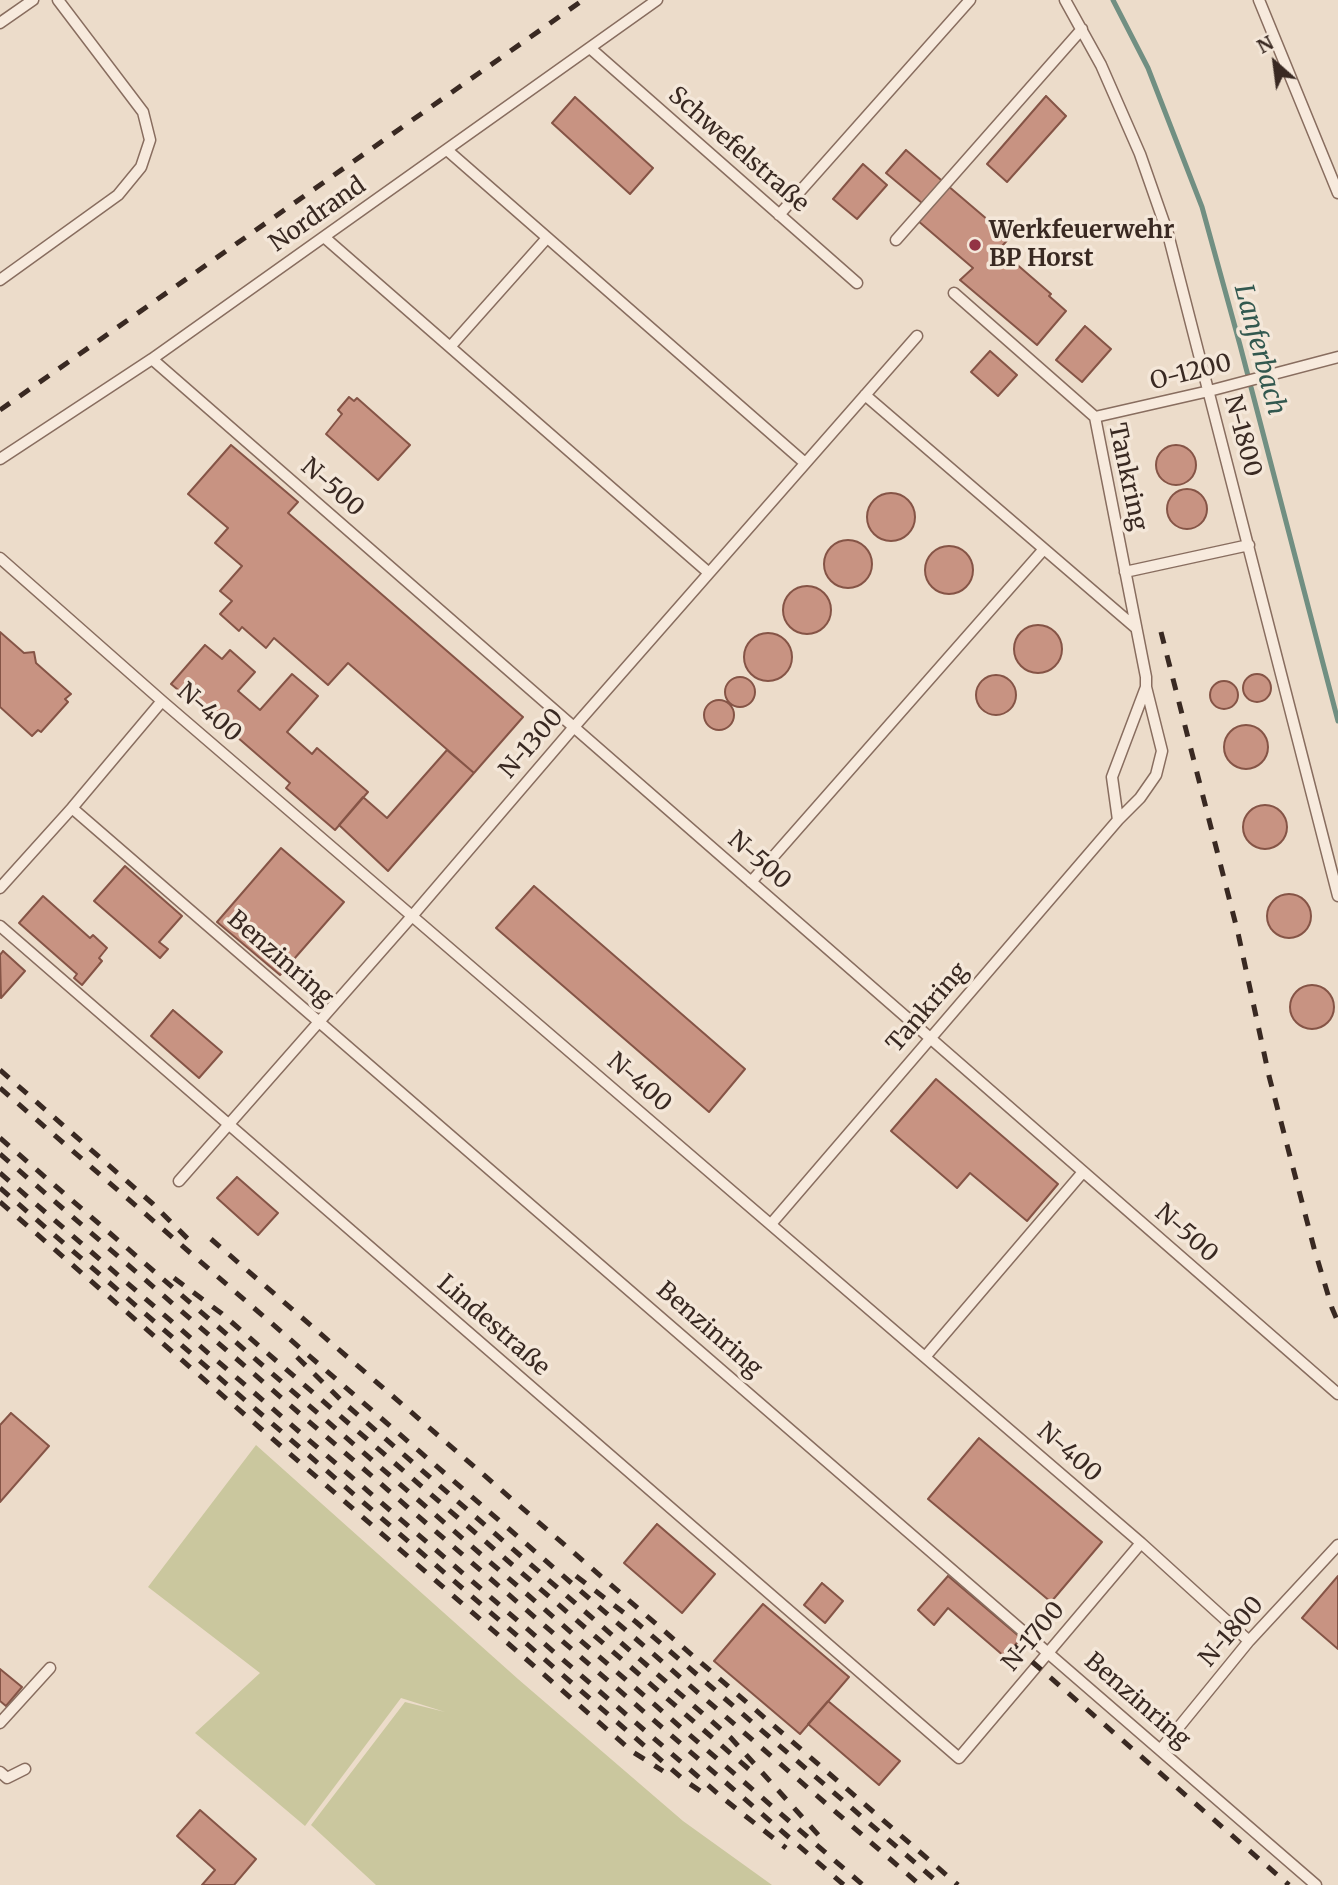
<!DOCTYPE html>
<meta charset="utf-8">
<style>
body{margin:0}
#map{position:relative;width:1338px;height:1885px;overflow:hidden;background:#ecdcca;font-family:Merriweather,serif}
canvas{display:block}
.north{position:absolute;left:1240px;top:28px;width:70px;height:70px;-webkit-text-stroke:5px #f4e7d9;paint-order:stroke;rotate:332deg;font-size:19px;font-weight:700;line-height:28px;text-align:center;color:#392922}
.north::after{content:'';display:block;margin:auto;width:24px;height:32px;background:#392922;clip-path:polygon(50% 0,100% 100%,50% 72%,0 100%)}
</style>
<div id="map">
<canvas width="1338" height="1885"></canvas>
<div class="north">N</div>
</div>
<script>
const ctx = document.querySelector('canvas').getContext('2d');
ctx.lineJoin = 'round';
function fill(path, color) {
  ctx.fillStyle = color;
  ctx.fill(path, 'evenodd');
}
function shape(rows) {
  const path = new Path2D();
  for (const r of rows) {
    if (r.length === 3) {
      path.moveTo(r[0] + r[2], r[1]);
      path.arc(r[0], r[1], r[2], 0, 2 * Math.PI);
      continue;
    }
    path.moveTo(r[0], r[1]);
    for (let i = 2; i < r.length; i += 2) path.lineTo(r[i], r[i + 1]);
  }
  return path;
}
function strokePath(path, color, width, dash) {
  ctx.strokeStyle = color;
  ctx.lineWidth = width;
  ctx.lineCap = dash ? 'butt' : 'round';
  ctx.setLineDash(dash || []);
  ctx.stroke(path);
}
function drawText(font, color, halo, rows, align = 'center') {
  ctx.font = font + ' Merriweather,serif';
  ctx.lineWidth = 7;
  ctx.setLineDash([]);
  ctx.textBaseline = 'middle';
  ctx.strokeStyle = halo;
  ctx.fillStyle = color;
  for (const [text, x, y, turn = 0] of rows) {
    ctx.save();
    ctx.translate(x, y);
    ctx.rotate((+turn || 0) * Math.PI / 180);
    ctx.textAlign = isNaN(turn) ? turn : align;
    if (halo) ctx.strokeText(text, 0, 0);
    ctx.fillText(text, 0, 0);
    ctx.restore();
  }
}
const green = shape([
 [256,1445,518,1679,683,1821,772,1885,376,1885,311,1825,405,1702,445,1712,401,1698,305,1826,195,1733,260,1673,148,1587]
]);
const stream = shape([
 [1113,0,1148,68,1202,207,1240,345,1338,721]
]);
const building = shape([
 [1046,96,1066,116,1007,182,987,164,1046,96],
 [575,97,653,168,630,194,552,123,575,97],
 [906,150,1009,238,998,251,1012,264,1014,262,1051,294,1049,296,1066,311,1037,345,960,280,973,268,917,220,928,208,886,173,906,150],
 [863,164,887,185,857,219,833,199,863,164],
 [1085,326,1111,349,1082,382,1056,360,1085,326],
 [990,351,1017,375,998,396,971,372,990,351],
 [349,397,354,401,357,398,410,445,378,480,326,434,342,414,338,410,349,397],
 [1176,465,20],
 [231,445,298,502,288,513,523,717,474,773,348,663,328,685,274,638,266,648,242,627,239,631,220,614,232,601,220,591,242,566,215,543,228,528,188,494,231,445],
 [1187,509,20],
 [891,517,24],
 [848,564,24],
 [949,570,24],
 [807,610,24],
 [1038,649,24],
 [0,632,24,653,34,652,36,663,71,694,65,699,68,702,41,732,38,730,32,736,0,707,0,632],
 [768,657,24],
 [205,645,222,659,230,650,255,672,238,691,260,710,292,674,318,696,287,732,312,754,317,748,368,792,335,830,286,788,290,783,191,697,189,699,171,684,205,645],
 [1257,688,14],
 [996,695,20],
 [740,692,15],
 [1224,695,14],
 [719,715,15],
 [1246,747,22],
 [447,750,474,773,388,871,339,825,363,797,387,818,447,750],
 [1265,827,22],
 [281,848,344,902,280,975,217,922,281,848],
 [125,866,182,916,159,942,168,949,160,958,94,901,125,866],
 [534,886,745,1069,709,1112,496,928,534,886],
 [1289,916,22],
 [43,896,90,938,93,935,107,948,99,958,102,961,82,985,74,978,77,974,19,923,43,896],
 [3,951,25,971,1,998,0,955,3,951],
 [1312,1007,22],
 [173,1010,222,1052,199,1078,151,1036,173,1010],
 [936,1079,1058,1184,1027,1221,970,1173,957,1188,891,1131,936,1079],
 [237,1177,278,1213,258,1235,217,1198,237,1177],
 [11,1413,49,1446,0,1502,0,1425,11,1413],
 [979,1438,1102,1542,1051,1602,928,1499,979,1438],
 [657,1524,715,1574,682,1613,624,1563,657,1524],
 [948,1576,1021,1638,1005,1657,948,1608,934,1625,918,1610,948,1576],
 [1338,1576,1338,1649,1302,1618,1338,1576],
 [822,1583,843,1601,825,1623,804,1605,822,1583],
 [763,1604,849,1677,800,1734,714,1661,763,1604],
 [0,1669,22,1687,6,1706,0,1701,0,1669],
 [828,1701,900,1761,879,1785,808,1724,828,1701],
 [200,1810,256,1859,234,1885,202,1885,215,1870,177,1836,200,1810]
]);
const service = shape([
 [1065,0,1101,65,1140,154,1168,234,1338,896],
 [1259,0,1338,193],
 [0,23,33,0],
 [590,48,857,283],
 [447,150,805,463],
 [779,215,970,0],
 [324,237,709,573],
 [896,240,1082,29],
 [0,280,118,195,141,167,150,140,143,112,58,0],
 [954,293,1095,417,1146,677,1146,687,1112,777,1118,820],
 [450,347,547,238],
 [152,359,1338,1394],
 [865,395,1136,628],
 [1095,417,1209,391,1338,357],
 [0,459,152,359,657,0],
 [0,558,162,701,1141,1543,1249,1641],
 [1125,572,1249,545],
 [72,808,1316,1885],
 [751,882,1044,549],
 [0,888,72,808,162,701],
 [0,926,959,1758,1141,1543],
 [179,1181,413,915,574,727,917,336],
 [771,1224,1118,820,1140,798,1156,775,1162,751,1146,687],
 [925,1357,1083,1172],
 [0,1723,50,1668],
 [1161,1749,1249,1641,1338,1545],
 [0,1772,7,1778,25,1769]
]);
const rail = shape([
 [0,410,583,0],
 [1161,632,1238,933,1269,1076,1314,1248,1332,1308,1338,1322],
 [0,1070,153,1204,193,1244],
 [0,1088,920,1885],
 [0,1138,863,1885],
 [0,1154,844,1885],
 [0,1173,724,1799,786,1848],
 [0,1188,684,1780,706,1795],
 [0,1202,633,1752,663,1771],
 [211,1239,958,1885],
 [174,1278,221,1313,751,1771],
 [297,1357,343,1402,731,1738,822,1839],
 [576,1576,636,1622,941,1885],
 [1014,1646,1289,1885]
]);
const markers = [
 [975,245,7,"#933345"]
];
const streetNames = [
 ["Schwefelstraße",738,150,41],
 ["Nordrand",318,215,-35],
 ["O-1200",1191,373,-14],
 ["N-1800",1242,436,75],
 ["Tankring",1127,477,78],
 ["N-500",332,488,41],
 ["N-400",209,713,41],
 ["N-1300",532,744,-49],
 ["N-500",759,861,41],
 ["Benzinring",280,959,41],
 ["Tankring",928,1008,-49],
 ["N-400",639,1083,41],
 ["N-500",1186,1234,41],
 ["Lindestraße",493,1326,41],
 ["Benzinring",709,1330,41],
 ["N-400",1069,1453,41],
 ["N-1800",1232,1632,-49],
 ["N-1700",1034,1637,-50],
 ["Benzinring",1137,1701,41]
];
const poiNames = [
 ["Werkfeuerwehr",989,231],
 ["BP Horst",989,259]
];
const waterNames = [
 ["Lanferbach",1259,350,75]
];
fill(green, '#cac79e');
strokePath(stream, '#718f82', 5);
fill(building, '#c89382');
strokePath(building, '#855446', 2);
strokePath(service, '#886d5f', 13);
strokePath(service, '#f7eadd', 10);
strokePath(rail, '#392922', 5, [12, 12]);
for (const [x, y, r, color] of markers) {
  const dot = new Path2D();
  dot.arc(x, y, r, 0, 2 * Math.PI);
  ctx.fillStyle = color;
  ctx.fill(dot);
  strokePath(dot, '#f4e7d9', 2.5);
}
drawText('24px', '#392922', '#f4e7d9', streetNames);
drawText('bold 24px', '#392922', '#f4e7d9', poiNames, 'left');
drawText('italic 26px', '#32584f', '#f4e7d9', waterNames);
</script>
